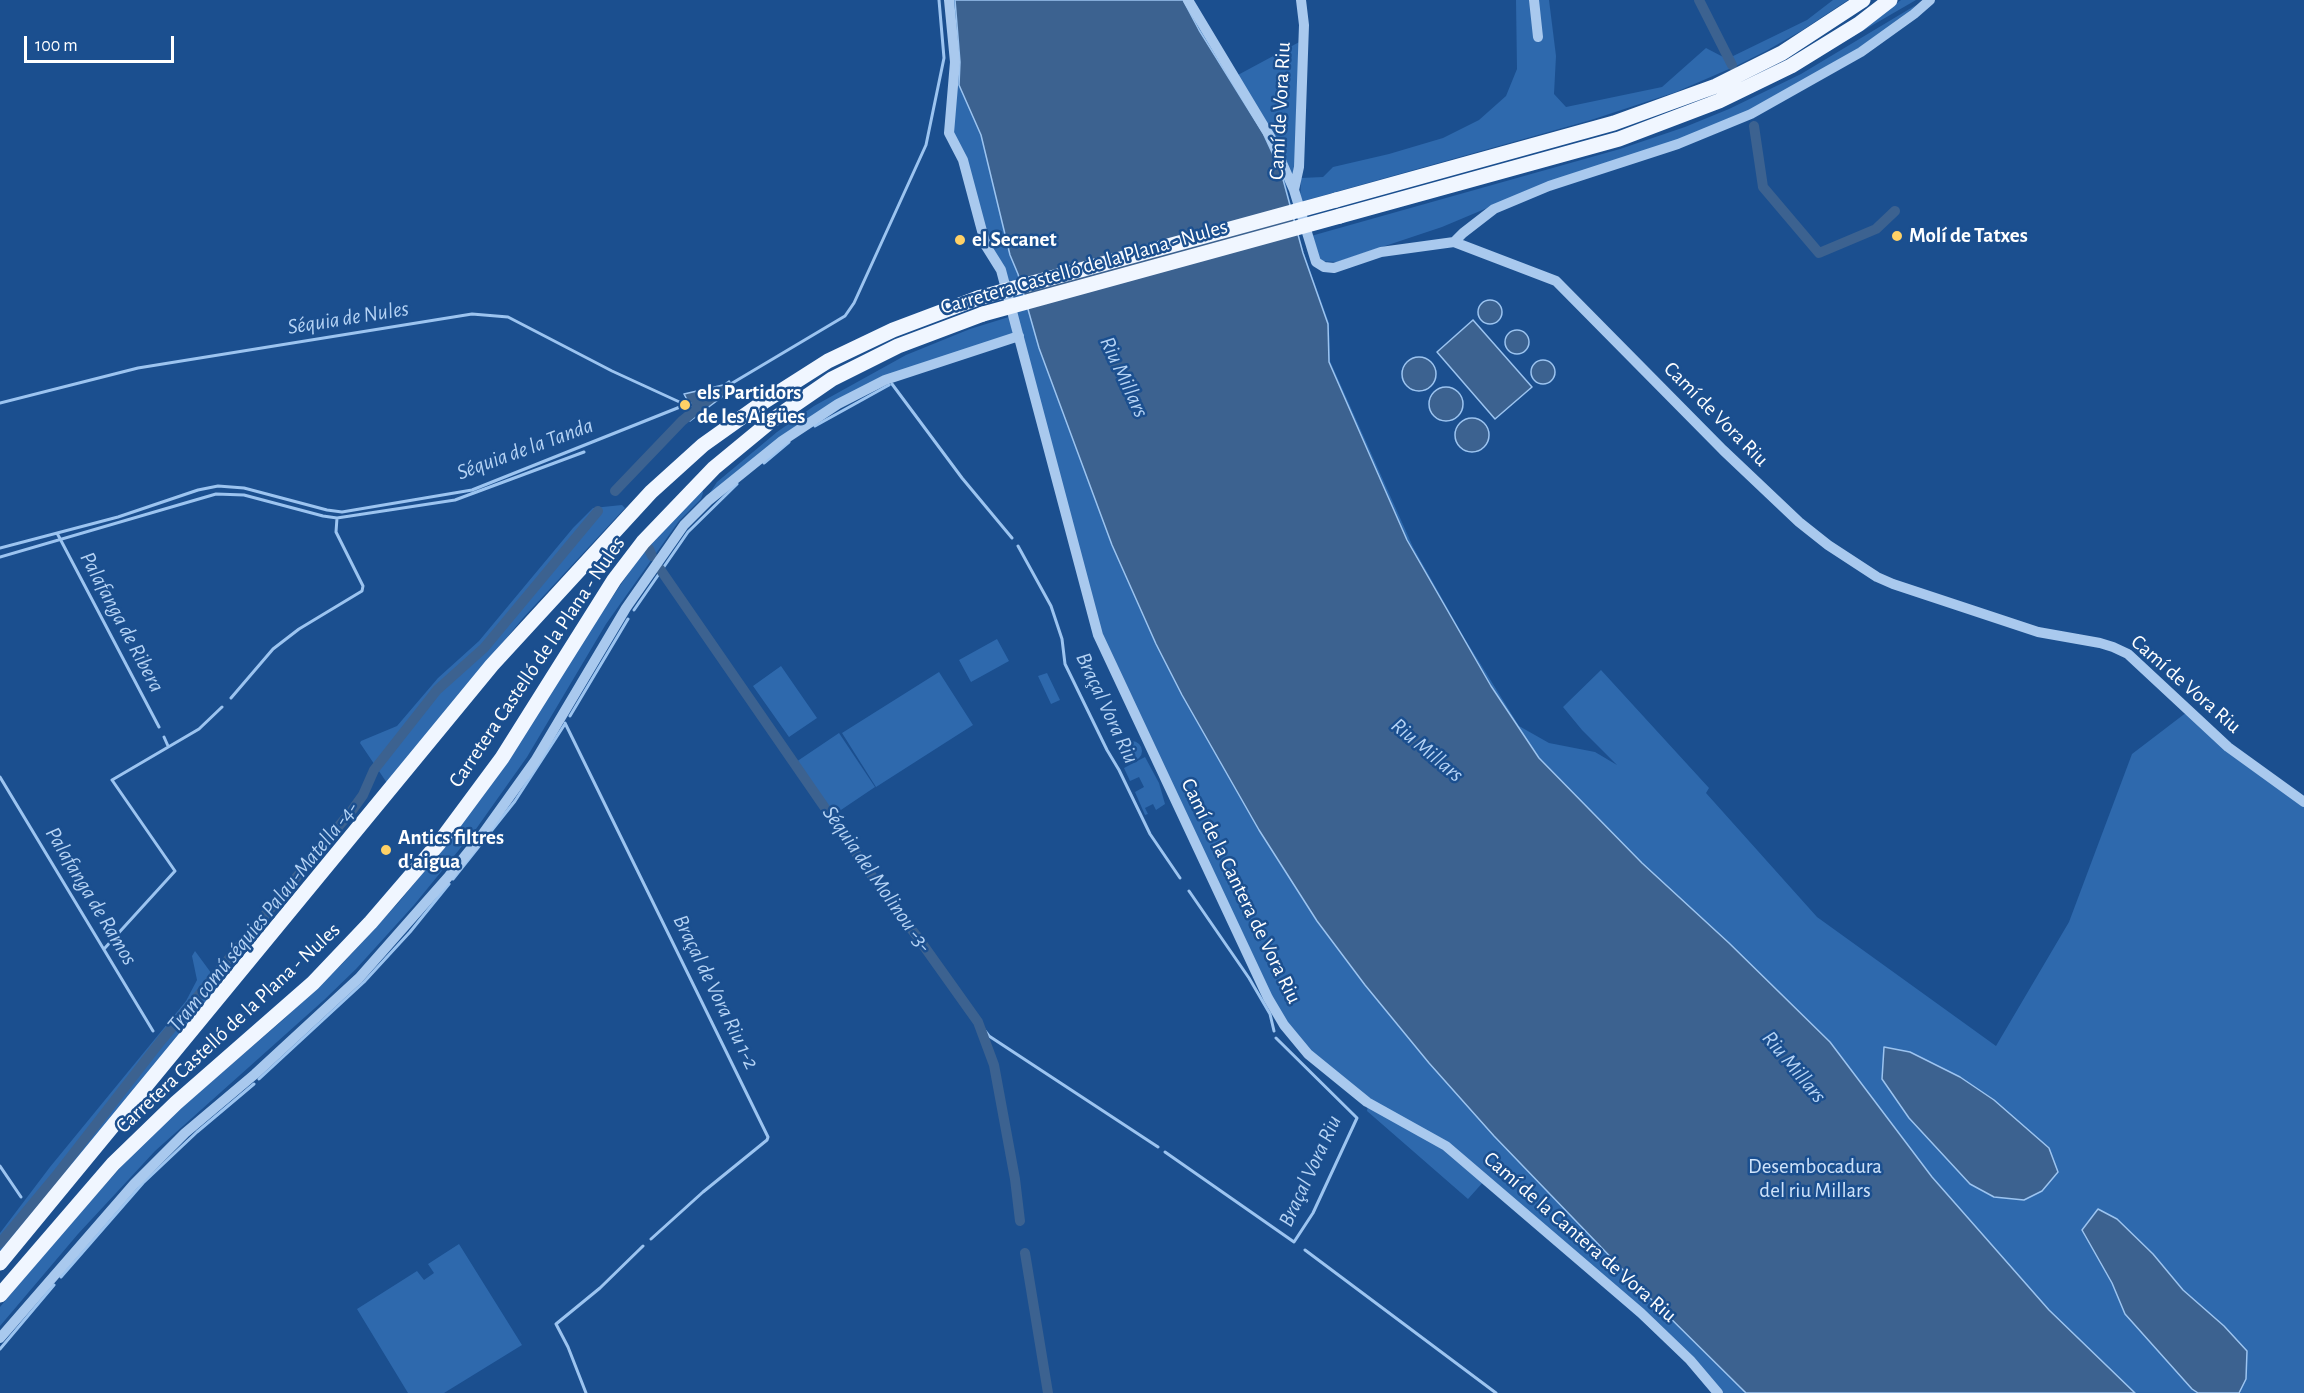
<!DOCTYPE html>
<meta charset="utf-8">
<style>
body{margin:0}
#map{position:relative;width:2304px;height:1393px;overflow:hidden;background:#1b4f8f;font-family:"Alegreya Sans",sans-serif}
canvas{display:block}
.scale{position:absolute;left:24px;top:36px;width:150px;height:27px;box-sizing:border-box;border:3px solid #fff;border-top:0;padding-left:8px;font-size:18px;line-height:21px;white-space:nowrap;color:#fff;-webkit-text-stroke:4px #1b4f8f;paint-order:stroke}
</style>
<div id="map">
<canvas width="2304" height="1393"></canvas>
<div class="scale">100 m</div>
</div>
<script>
const ctx = document.querySelector('canvas').getContext('2d');
ctx.lineJoin = 'round';
function fill(path, color) {
  ctx.fillStyle = color;
  ctx.fill(path, 'evenodd');
}
function shape(rows) {
  const path = new Path2D();
  for (const r of rows) {
    if (r.length === 3) {
      path.moveTo(r[0] + r[2], r[1]);
      path.arc(r[0], r[1], r[2], 0, 2 * Math.PI);
      continue;
    }
    path.moveTo(r[0], r[1]);
    for (let i = 2; i < r.length; i += 2) path.lineTo(r[i], r[i + 1]);
  }
  return path;
}
function strokePath(path, color, width, dash) {
  ctx.strokeStyle = color;
  ctx.lineWidth = width;
  ctx.lineCap = dash ? 'butt' : 'round';
  ctx.setLineDash(dash || []);
  ctx.stroke(path);
}
function drawText(font, color, halo, rows, align = 'center') {
  ctx.font = font + ' "Alegreya Sans",sans-serif';
  ctx.lineWidth = 5;
  ctx.setLineDash([]);
  ctx.textBaseline = 'middle';
  ctx.strokeStyle = halo;
  ctx.fillStyle = color;
  for (const [text, x, y, turn = 0] of rows) {
    ctx.save();
    ctx.translate(x, y);
    ctx.rotate((+turn || 0) * Math.PI / 180);
    ctx.textAlign = isNaN(turn) ? turn : align;
    if (halo) ctx.strokeText(text, 0, 0);
    ctx.fillText(text, 0, 0);
    ctx.restore();
  }
}
const green = shape([
 [952,0,1184,0,1264,133,1283,173,1300,242,1329,323,1330,361,1413,547,1465,639,1519,726,1549,743,1595,752,1617,765,1582,730,1563,707,1601,670,1709,788,1706,793,1817,917,1996,1046,2069,922,2132,754,2187,712,2304,804,2304,1393,1722,1393,1447,1145,1368,1101,1326,1068,1285,1024,1106,650,988,241,953,133],
 [1516,0,1549,0,1556,56,1554,94,1566,107,1662,87,1706,48,1727,59,1807,20,1833,0,1848,0,1801,31,1766,51,1736,66,1676,92,1591,120,1300,202,1301,178,1323,177,1333,167,1389,154,1443,138,1479,120,1506,96,1517,69],
 [1901,0,1916,0,1840,44,1872,22],
 [1916,5,1901,21,1824,70,1744,114,1674,142,1542,185,1442,227,1337,262,1320,261,1311,236,1620,149,1685,127,1729,109,1801,74],
 [1303,40,1294,187,1236,76],
 [1012,316,1017,334,839,402,706,499,717,482,777,432,814,406,906,355,970,329],
 [702,489,703,493,701,499,679,521,606,624,527,757,476,829,414,905,356,969,324,1000,155,1151,78,1234,0,1326,0,1307,50,1247,135,1151,181,1108,284,1019,342,964,399,902,437,856,630,571,645,550],
 [622,505,625,508,523,618,387,783,360,743,361,741,397,726,438,678,479,641,573,528,593,508],
 [997,639,1009,661,971,682,959,660],
 [781,666,817,718,789,737,753,686],
 [939,672,973,725,876,787,842,733],
 [1047,673,1060,700,1051,704,1038,676],
 [839,733,875,787,832,816,796,762],
 [1132,751,10],
 [1145,757,1159,783,1165,804,1156,810,1153,804,1145,808,1148,814,1145,815,1135,792,1144,787,1139,777,1130,781,1124,768],
 [195,951,220,985,0,1254,0,1233,50,1167,186,1001,197,980,192,956],
 [1368,1104,1446,1146,1485,1180,1468,1199,1367,1111],
 [459,1244,522,1345,444,1393,408,1393,357,1309,417,1271,424,1280,434,1273,428,1264]
]);
const water = shape([
 [955,0,1183,0,1199,30,1263,133,1281,172,1303,253,1328,324,1329,362,1407,540,1491,686,1539,758,1642,863,1729,943,1830,1042,1932,1177,2049,1310,2135,1393,1746,1393,1652,1300,1494,1136,1429,1063,1365,985,1317,921,1259,830,1182,695,1156,644,1112,545,1039,348,1018,274,1010,255,981,135,959,85,960,62,955,0],
 [1490,312,12],
 [1473,320,1532,387,1495,419,1437,352,1473,320],
 [1517,342,12],
 [1419,374,17],
 [1543,372,12],
 [729,381,734,388,690,421,686,413,692,409,684,394,723,385,729,381],
 [1446,404,17],
 [1472,435,17],
 [1884,1047,1910,1052,1960,1077,1994,1100,2049,1148,2058,1172,2042,1191,2024,1200,1994,1197,1970,1184,1909,1118,1882,1079,1884,1047],
 [2098,1209,2117,1219,2153,1254,2183,1290,2224,1326,2247,1351,2246,1379,2239,1393,2198,1393,2192,1389,2125,1314,2112,1283,2082,1230,2098,1209]
]);
const stream = shape([
 [892,384,962,478,1012,538],
 [729,385,845,316,854,303,926,145,944,58,939,0],
 [0,403,138,368,472,314,508,317,612,371,686,405],
 [815,426,889,385],
 [764,463,789,442],
 [57,533,159,727],
 [1018,546,1051,606,1062,639,1065,664,1107,750,1119,770,1150,834,1180,878],
 [0,548,118,517,198,490,218,486,244,488,327,510,342,512,472,490,690,403],
 [0,557,216,494,244,495,323,516,337,518,455,500,584,452],
 [634,610,688,532,737,484],
 [231,698,273,649,299,629,362,591,363,586,336,532,337,518],
 [570,716,628,619],
 [565,723,768,1137,767,1140,703,1192,651,1239],
 [164,737,168,746],
 [0,777,153,1031],
 [453,879,515,801,565,724],
 [1189,891,1249,978,1270,1014,1274,1031],
 [104,949,175,871,112,780,199,729,222,707],
 [978,1022,989,1036,1158,1147],
 [1276,1038,1357,1118,1313,1213,1294,1242],
 [259,1079,364,982,410,932,449,884],
 [1165,1152,1294,1242],
 [0,1166,21,1197],
 [1305,1250,1496,1393],
 [61,1277,143,1183,197,1132,254,1084],
 [0,1349,54,1285],
 [586,1393,568,1347,556,1324,600,1288,643,1246]
]);
const canal = shape([
 [1699,0,1732,65],
 [1754,126,1763,187,1819,253,1876,229,1895,211],
 [615,491,682,421,697,409],
 [649,549,652,556],
 [660,569,892,905,916,935,978,1022,994,1065,1015,1179,1020,1221],
 [0,1243,55,1177,160,1042,353,809,363,795,374,770,437,690,484,648,598,511],
 [1025,1253,1048,1393]
]);
const minor = shape([
 [949,0,955,62,949,133,963,160,986,246,1001,270,1098,635,1268,998,1284,1025,1308,1054,1367,1102,1446,1146,1641,1313,1690,1360,1718,1393],
 [1188,0,1271,138,1294,190,1316,262,1324,267,1334,268,1381,252,1454,242,1556,281,1723,450,1799,522,1828,545,1877,577,1893,584,2038,632,2100,643,2113,647,2128,654,2228,747,2304,802],
 [1534,0,1538,37],
 [1294,190,1299,167,1304,25,1301,0],
 [1454,242,1463,233,1494,209,1549,186,1678,144,1751,114,1861,52,1914,14,1930,0],
 [0,1338,134,1184,185,1133,255,1074,359,978,449,876,482,835,535,761,626,608,684,525,709,500,782,441,838,404,885,380,1019,336]
]);
const major = shape([
 [1336,200,1614,123,1716,86,1782,53,1863,0],
 [1340,216,1619,139,1719,101,1791,66,1859,24,1890,0],
 [0,1263,492,665,651,492,703,445,762,403,828,361,893,330,978,298],
 [0,1295,113,1164,176,1103,313,983,371,922,439,843,502,758,614,580,643,542,714,468,771,421,832,379,898,346,983,314]
]);
const majorBridge = shape([
 [978,298,1336,200],
 [983,314,1340,216]
]);
const markers = [
 [1897,236,6,"#ffd166"],
 [960,240,6,"#ffd166"],
 [685,405,6,"#ffd166"],
 [386,850,6,"#ffd166"]
];
const streetNames = [
 ["Camí de Vora Riu",1280,111,-87],
 ["Carretera Castelló de la Plana - Nules",1084,267,-16],
 ["Camí de Vora Riu",1716,414,45],
 ["Carretera Castelló de la Plana - Nules",537,662,-56],
 ["Camí de Vora Riu",2186,684,41],
 ["Camí de la Cantera de Vora Riu",1241,891,64],
 ["Carretera Castelló de la Plana - Nules",228,1028,-43],
 ["Camí de la Cantera de Vora Riu",1580,1237,41]
];
const poiNames = [
 ["Molí de Tatxes",1909,236],
 ["el Secanet",972,240],
 ["els Partidors",697,393],
 ["de les Aigües",697,417],
 ["Antics filtres",398,838],
 ["d'aigua",398,862]
];
const parkNames = [
 ["Desembocadura",1815,1167],
 ["del riu Millars",1815,1191]
];
const waterNames = [
 ["Séquia de Nules",348,318,-9],
 ["Riu Millars",1124,377,65],
 ["Séquia de la Tanda",525,449,-20],
 ["Palafanga de Ribera",122,622,62],
 ["Braçal Vora Riu",1107,708,65],
 ["Riu Millars",1427,750,40],
 ["Séquia del Molinou -3-",877,879,55],
 ["Palafanga de Ramos",91,896,59],
 ["Tram comú séquies Palau-Matella -4-",263,917,-51],
 ["Braçal de Vora Riu 1-2",716,992,64],
 ["Riu Millars",1794,1067,50],
 ["Braçal Vora Riu",1310,1171,-65]
];
fill(green, '#2e69ad');
fill(water, '#3c6290');
strokePath(water, '#9cc4f0', 1.5);
strokePath(stream, '#9cc4f0', 3);
strokePath(canal, '#3c6290', 10);
strokePath(minor, '#a9c9ee', 10);
strokePath(major, '#f0f6ff', 15);
strokePath(majorBridge, '#f0f6ff', 15);
for (const [x, y, r, color] of markers) {
  const dot = new Path2D();
  dot.arc(x, y, r, 0, 2 * Math.PI);
  ctx.fillStyle = color;
  ctx.fill(dot);
  strokePath(dot, '#1b4f8f', 2);
}
drawText('21px', '#fff', '#1b4f8f', streetNames);
drawText('bold 21px', '#fff', '#1b4f8f', poiNames, 'left');
drawText('21px', '#cfe3fa', '#1b4f8f', parkNames);
drawText('italic 22px', '#b5d3f5', '#1b4f8f', waterNames);
</script>
